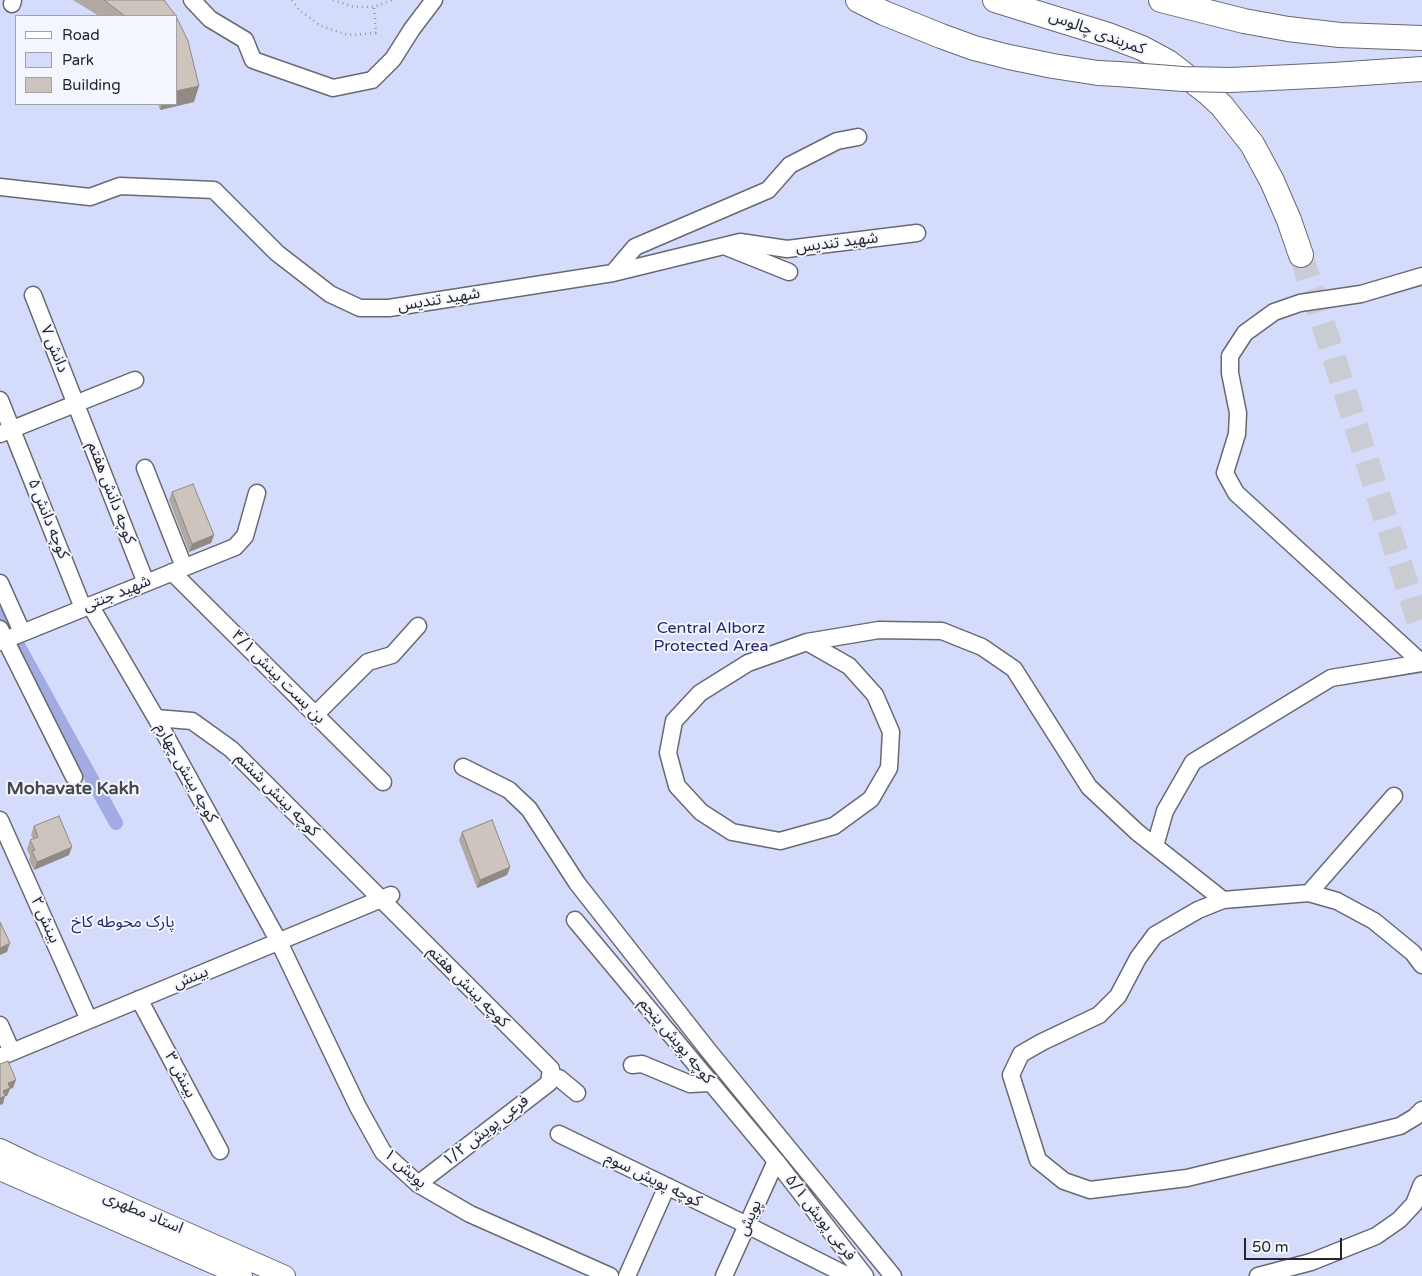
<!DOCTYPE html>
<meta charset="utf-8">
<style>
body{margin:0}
#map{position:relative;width:1422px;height:1276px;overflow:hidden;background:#f3f5ff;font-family:"Varela Round",sans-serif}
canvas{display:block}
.legend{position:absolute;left:15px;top:15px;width:162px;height:90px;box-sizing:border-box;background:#f3f5ff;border:1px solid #a1a2a9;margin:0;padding:6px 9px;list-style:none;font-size:15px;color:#252629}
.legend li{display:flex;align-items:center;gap:10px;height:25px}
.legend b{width:25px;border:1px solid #a1a2a9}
.scale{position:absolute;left:1244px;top:1238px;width:98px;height:22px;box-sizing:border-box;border:2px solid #252629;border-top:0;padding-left:6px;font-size:15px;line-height:18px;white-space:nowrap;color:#252629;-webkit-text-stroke:4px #f3f5ff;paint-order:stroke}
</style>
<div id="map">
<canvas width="1422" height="1276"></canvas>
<ul class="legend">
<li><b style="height:6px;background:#fff"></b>Road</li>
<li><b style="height:14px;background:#d5dbfa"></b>Park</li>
<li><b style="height:14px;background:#cdc4bd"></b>Building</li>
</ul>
<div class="scale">50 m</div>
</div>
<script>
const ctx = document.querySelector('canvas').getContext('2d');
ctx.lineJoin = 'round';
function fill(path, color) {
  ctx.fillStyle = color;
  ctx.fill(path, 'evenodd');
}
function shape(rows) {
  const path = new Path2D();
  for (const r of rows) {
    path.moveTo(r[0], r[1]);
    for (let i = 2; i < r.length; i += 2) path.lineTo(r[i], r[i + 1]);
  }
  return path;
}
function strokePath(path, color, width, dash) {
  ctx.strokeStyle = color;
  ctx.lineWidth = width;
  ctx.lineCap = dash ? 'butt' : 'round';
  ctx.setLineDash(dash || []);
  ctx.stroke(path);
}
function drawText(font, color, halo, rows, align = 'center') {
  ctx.font = font + ' "Varela Round","Noto Sans Arabic",sans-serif';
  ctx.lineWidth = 4;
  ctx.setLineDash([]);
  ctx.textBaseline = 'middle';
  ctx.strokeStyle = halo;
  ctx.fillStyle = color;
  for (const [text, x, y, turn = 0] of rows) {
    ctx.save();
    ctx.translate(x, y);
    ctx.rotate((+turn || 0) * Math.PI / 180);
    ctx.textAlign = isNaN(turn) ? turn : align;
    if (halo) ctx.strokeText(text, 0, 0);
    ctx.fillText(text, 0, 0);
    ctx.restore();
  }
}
const green = shape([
 [0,0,1422,0,1422,1276,0,1276],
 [16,16,176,16,176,104,16,104]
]);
const canal = shape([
 [0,605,17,643,116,823]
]);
const highwayTunnel = shape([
 [1301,255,1422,632]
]);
const path = shape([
 [292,0,299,10,321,26,348,35,376,33,374,7],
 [333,0,354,7,374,7,392,0]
]);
const minor = shape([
 [192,0,210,19,245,40,253,60,333,88,372,80,393,59,412,29,434,0],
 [12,4,13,0],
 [0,187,90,197,120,186,214,190,277,253,330,294,360,308,389,308,613,273,740,242,787,249,917,233],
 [724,246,789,272],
 [613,273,635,247,768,190,790,165,837,141,858,137],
 [1422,276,1361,294,1300,303,1274,312,1245,333,1230,356,1230,373,1238,413,1237,434,1225,473,1236,493,1422,663],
 [33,295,146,583],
 [0,400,83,608],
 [0,434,135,380],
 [145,468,184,567],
 [172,572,383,782],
 [0,583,22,632],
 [90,605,156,718,279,942,358,1107,383,1152,418,1184,470,1214,610,1276],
 [0,629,74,777],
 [0,642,235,547,245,536,257,493],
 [807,642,849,666,875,695,891,732,889,768,871,799,834,826,780,841,732,832,701,812,677,786,668,753,674,721,700,693,748,663,807,642,879,630,942,631,982,647,1014,669,1089,787,1137,832,1223,900],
 [316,714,368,662,392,655,418,626],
 [156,718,192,721,231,749,551,1069,549,1083,418,1184],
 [463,767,509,790,529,809,577,883,708,1050,893,1276],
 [0,820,89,1020],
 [1155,846,1165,811,1193,762,1331,678,1422,663],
 [1309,893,1394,796],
 [575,920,776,1161,865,1276],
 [1422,965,1413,953,1374,921,1337,901,1309,893,1223,900,1198,910,1155,935,1138,958,1118,996,1099,1015,1042,1042,1021,1054,1011,1075,1038,1160,1064,1181,1090,1190,1187,1178,1400,1126,1415,1117,1422,1110],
 [139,999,220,1151],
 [0,1025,12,1052],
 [0,1057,391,895],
 [632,1065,642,1064,690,1084,711,1083],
 [550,1076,559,1078,577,1093],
 [559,1134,747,1225,848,1276],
 [627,1276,667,1186],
 [724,1276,776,1161],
 [1258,1276,1311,1262,1376,1236,1399,1220,1414,1204,1422,1184]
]);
const major = shape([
 [0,1149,33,1165,285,1276],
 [0,1170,242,1276]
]);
const highway = shape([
 [858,0,884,13,941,36,974,48,1009,57,1053,66,1098,73,1118,74],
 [995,0,1108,35,1142,48,1168,62,1208,93,1222,106,1252,144,1272,181,1289,220,1301,255],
 [1161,0,1244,21,1288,29,1340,35,1422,38],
 [1333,75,1422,69]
]);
const highwayBridge = shape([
 [1118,74,1183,79,1231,80,1333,75]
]);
const wall = shape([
 [73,0,164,0,176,16,99,16],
 [194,102,160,110,158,104,176,104],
 [172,492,214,535,211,543,189,552,169,500],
 [34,826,69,855,34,870,29,860,30,856,27,849,30,840,33,839,31,835],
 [462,832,510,867,507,875,477,888,459,840]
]);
const shadedWall = shape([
 [199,86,194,102,160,110,162,104,176,104,176,91],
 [214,535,211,543,189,552,192,544],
 [72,847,69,855,34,870,37,862],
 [510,867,507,875,477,888,480,880],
 [10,943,7,952,0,955,0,948],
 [16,1080,13,1088,10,1089,7,1096,5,1096,3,1104,0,1105,0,1098,3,1091,8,1083]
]);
const building = shape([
 [104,0,164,0,176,16,125,16,104,0],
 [176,16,188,41,199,86,176,91,176,16],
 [193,484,214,535,192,544,172,492,193,484],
 [59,816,72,847,37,862,32,851,35,850,30,840,38,837,34,826,59,816],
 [492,820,510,867,480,880,462,832,492,820],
 [0,922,10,943,0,948,0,922],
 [8,1061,16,1080,8,1083,10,1088,3,1091,5,1096,0,1098,0,1064,8,1061]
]);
const streetNames = [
 ["کمربندی چالوس",1097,33,20],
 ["شهید تندیس",837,243,-7],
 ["شهید تندیس",439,300,-9],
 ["دانش ۷",54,349,68],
 ["کوچه دانش هفتم",111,493,69],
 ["کوچه دانش ۵",48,519,68],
 ["شهید جنتی",117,594,-22],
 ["بن بست بینش ۴/۱",278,677,45],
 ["کوچه بینش چهارم",186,773,61],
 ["کوچه بینش ششم",277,795,45],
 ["بینش ۲",45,920,66],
 ["بینش",191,978,-22],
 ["کوچه بینش هفتم",468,987,45],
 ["کوچه پویش پنجم",676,1041,50],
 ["بینش ۳",180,1075,62],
 ["فرعی پویش ۱/۲",486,1131,-38],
 ["پویش ۱",405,1169,41],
 ["کوچه پویش سوم",653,1180,26],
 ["استاد مطهری",143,1213,23],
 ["پویش",750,1218,-66],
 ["فرعی پویش ۵/۱",820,1218,52]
];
const parkNames = [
 ["Central Alborz",711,629],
 ["Protected Area",711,647],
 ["پارک محوطه کاخ",123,923]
];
const neighbourhoodNames = [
 ["Mohavate Kakh",73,789]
];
fill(green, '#d5dbfa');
strokePath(canal, '#a3ace2', 14);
strokePath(highwayTunnel, '#caccd4', 24, [24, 12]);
strokePath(minor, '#686972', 19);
strokePath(major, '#686972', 22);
strokePath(highway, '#686972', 26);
strokePath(path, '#9799a0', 2.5, [1, 4]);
strokePath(minor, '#fff', 16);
strokePath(major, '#fff', 20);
strokePath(highway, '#fff', 24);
strokePath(highwayBridge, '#686972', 26, []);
strokePath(highwayBridge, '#fff', 24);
fill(wall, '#b0a9a3');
fill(shadedWall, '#908984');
fill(building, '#cdc4bd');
strokePath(building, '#908984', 1);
drawText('16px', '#252629', '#f3f5ff', streetNames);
drawText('16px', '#272868', '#f3f5ff', parkNames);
drawText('bold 18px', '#474850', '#f3f5ff', neighbourhoodNames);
</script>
